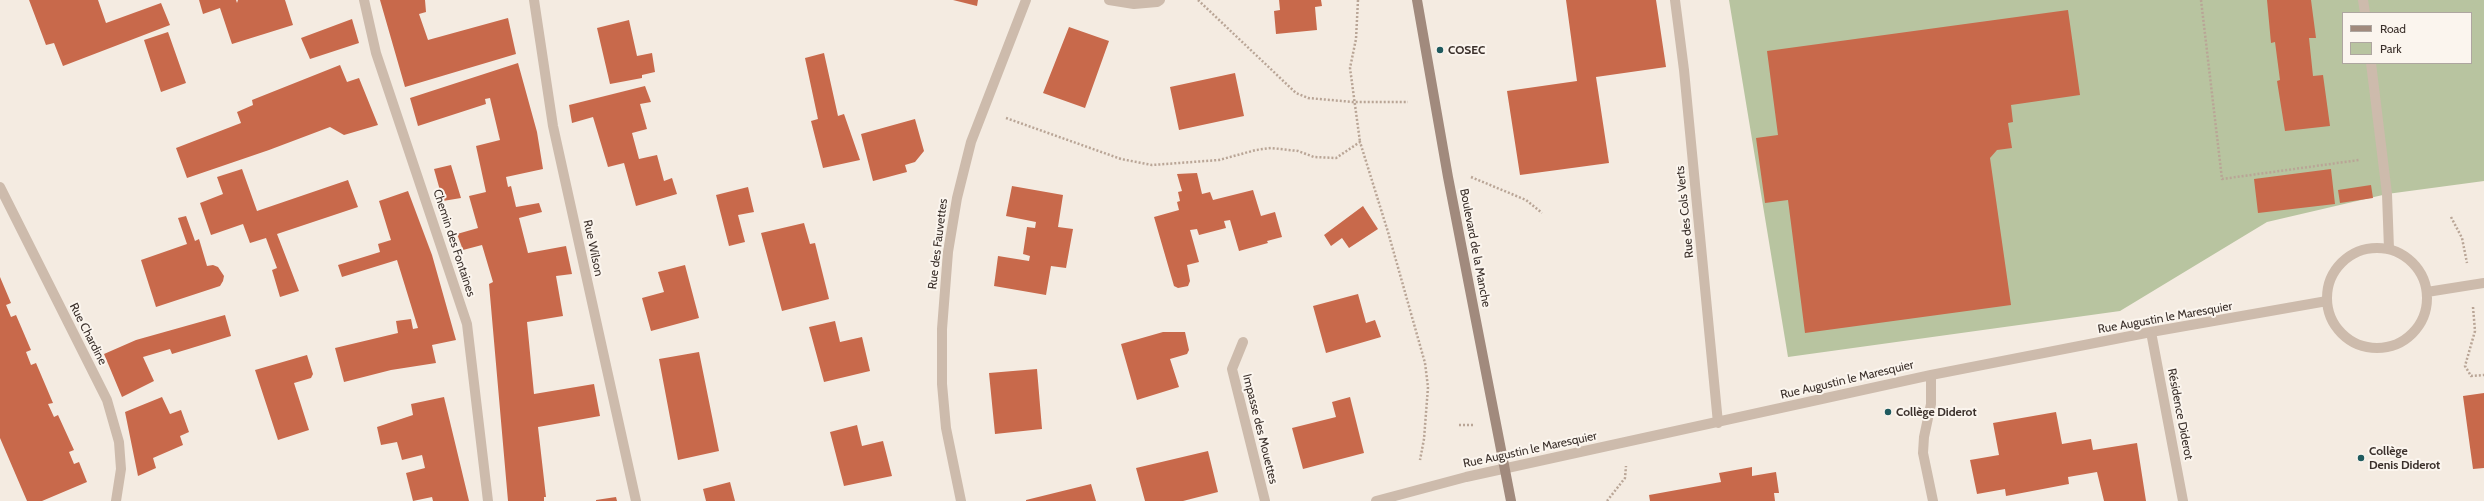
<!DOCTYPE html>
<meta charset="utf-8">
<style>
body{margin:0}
#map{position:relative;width:2484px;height:501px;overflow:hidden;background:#f4ebe1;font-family:Cabin,sans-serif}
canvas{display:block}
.legend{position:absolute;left:2342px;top:12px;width:130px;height:52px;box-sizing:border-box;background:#fbf5ee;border:1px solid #aea6a0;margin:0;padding:5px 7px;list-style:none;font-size:12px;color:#3b302b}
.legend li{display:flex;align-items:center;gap:8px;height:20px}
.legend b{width:20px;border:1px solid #aea6a0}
</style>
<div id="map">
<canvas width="2484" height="501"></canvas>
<ul class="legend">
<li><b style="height:5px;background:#a18a7d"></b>Road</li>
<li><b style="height:11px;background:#b8c4a0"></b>Park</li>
</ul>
</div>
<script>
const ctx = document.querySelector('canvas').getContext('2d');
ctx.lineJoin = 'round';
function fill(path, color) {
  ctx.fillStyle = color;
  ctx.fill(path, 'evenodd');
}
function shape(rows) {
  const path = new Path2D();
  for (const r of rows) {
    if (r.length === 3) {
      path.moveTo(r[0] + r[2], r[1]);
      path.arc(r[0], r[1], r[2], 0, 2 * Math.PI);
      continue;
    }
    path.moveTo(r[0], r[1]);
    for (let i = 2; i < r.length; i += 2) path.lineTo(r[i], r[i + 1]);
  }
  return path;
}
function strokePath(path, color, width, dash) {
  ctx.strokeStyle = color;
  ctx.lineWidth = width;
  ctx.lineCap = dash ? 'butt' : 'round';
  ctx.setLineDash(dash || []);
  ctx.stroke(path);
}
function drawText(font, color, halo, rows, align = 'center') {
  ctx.font = font + ' Cabin,sans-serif';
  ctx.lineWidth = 4;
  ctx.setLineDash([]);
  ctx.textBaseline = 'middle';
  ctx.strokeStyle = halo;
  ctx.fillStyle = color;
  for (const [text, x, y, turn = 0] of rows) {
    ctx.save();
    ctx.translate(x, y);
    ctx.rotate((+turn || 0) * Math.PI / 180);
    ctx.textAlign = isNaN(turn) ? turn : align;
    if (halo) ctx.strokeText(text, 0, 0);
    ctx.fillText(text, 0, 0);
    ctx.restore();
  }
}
const green = shape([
 [1729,0,2484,0,2484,181,2387,194,2267,222,2120,311,1788,357],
 [2343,13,2471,13,2471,63,2343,63]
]);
const building = shape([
 [29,0,98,0,106,23,161,3,170,25,63,66,54,43,46,45],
 [199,0,236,0,237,3,238,0,285,0,293,25,232,44,220,8,203,14],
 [380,0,425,0,426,12,419,14,428,40,508,18,516,54,405,87],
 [953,0,978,0,977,6],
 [1279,0,1321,0,1322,6,1315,7,1317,30,1276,34,1274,11,1280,10],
 [1566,0,1656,0,1666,67,1596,77,1609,163,1520,175,1507,91,1577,81],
 [2267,0,2311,0,2316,38,2309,38,2313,76,2323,75,2330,126,2285,131,2277,81,2280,80,2275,42,2271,43],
 [2068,10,2080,95,2011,105,2013,122,2008,123,2012,148,1997,150,1990,158,2011,305,1805,333,1788,200,1765,203,1756,138,1778,135,1767,51],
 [352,19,359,43,310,59,301,38],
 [629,20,637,56,652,53,655,72,642,75,642,78,610,84,597,28],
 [1069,27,1109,41,1085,108,1043,93],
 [168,32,186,83,161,92,144,40],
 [824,53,838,116,844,114,860,160,823,168,811,121,818,119,805,58],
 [518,63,537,132,543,169,506,177,508,187,511,186,516,207,539,203,542,212,519,218,528,253,566,246,572,274,556,276,563,316,527,322,534,394,594,384,600,416,538,427,546,497,544,497,544,501,508,501,489,284,493,282,482,245,463,250,457,234,478,228,469,196,486,192,476,146,500,140,490,98,485,99,486,104,418,126,410,98],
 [340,65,347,82,359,78,378,125,344,135,330,127,269,150,187,178,176,148,241,123,237,112,253,105,252,100],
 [1235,73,1244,116,1179,130,1170,87],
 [645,86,651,102,640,104,647,129,632,133,639,159,657,155,664,181,672,178,677,194,636,206,624,163,608,167,593,117,572,123,569,105],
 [915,119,924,151,915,162,905,165,907,172,873,181,861,134],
 [451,165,461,198,443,201,434,169],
 [242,169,257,211,348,180,358,207,277,234,299,291,280,297,272,270,277,268,266,238,250,243,243,224,211,235,200,203,223,194,217,177],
 [2331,169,2335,204,2258,213,2254,179],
 [1197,173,1202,194,1210,192,1213,200,1253,190,1261,216,1275,212,1282,237,1267,241,1268,243,1239,251,1230,220,1224,221,1226,228,1199,235,1197,229,1190,230,1199,262,1187,265,1190,281,1188,286,1178,288,1174,286,1154,217,1179,210,1177,202,1180,201,1178,192,1182,191,1177,174],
 [2371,185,2373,198,2340,203,2338,190],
 [1012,186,1063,195,1058,227,1073,229,1066,268,1051,266,1046,295,994,286,998,256,1029,261,1030,256,1023,254,1027,227,1035,228,1036,222,1006,216],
 [748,187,754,212,738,215,745,242,729,246,716,195],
 [408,191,432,255,456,340,432,345,436,363,391,370,344,382,335,348,398,333,396,321,411,319,413,329,418,328,397,260,342,277,338,265,380,252,378,244,391,240,379,201],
 [1363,206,1378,229,1349,248,1342,238,1331,246,1324,235],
 [186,216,195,241,199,239,207,266,213,265,218,267,224,276,223,281,220,286,156,307,141,260,187,244,178,218],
 [804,223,810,244,815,243,829,299,782,311,761,233],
 [685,265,699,318,651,331,642,298,664,292,658,272],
 [0,277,11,303,6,305,11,317,16,315,31,350,26,352,31,365,36,363,53,403,48,404,54,417,58,415,74,450,69,452,74,464,79,462,87,482,42,501,27,501,0,438],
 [1358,294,1366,323,1375,320,1381,337,1326,353,1313,306],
 [225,315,231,336,172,354,170,349,143,357,154,381,122,397,104,354,136,340],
 [835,321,840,342,862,337,870,371,824,382,809,327],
 [1163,332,1185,332,1189,350,1187,354,1170,359,1179,387,1137,400,1121,344],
 [699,352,719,451,678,460,659,359],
 [307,355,313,374,311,378,294,383,309,430,278,440,255,370],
 [1037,369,1042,429,995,434,989,373],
 [2484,393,2484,468,2473,469,2463,396],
 [162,397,170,414,181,410,189,432,180,436,183,445,153,458,156,468,138,476,125,412],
 [444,397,469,501,433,501,432,497,413,501,406,473,425,468,422,455,402,460,397,442,381,445,377,427,413,415,411,404],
 [1350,397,1364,453,1303,469,1292,428,1336,417,1332,402],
 [2056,412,2062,444,2091,439,2093,450,2137,443,2146,501,2104,501,2097,472,2068,477,2069,484,2006,496,2005,489,1977,494,1970,460,1999,455,1993,423],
 [857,425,862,446,883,441,892,476,844,486,830,432],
 [1208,451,1218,492,1183,501,1145,501,1136,468],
 [1752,467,1752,476,1776,472,1779,493,1774,493,1775,501,1650,501,1649,495,1721,482,1719,473],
 [730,482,735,501,706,501,703,489],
 [1091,484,1096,501,1026,501,1026,500],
 [616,497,617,501,596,501,596,500]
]);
const path = shape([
 [1198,0,1296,93,1308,98,1353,102,1408,102],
 [1358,0,1356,39,1350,68,1360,142],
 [2201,0,2222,179,2359,160],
 [1006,118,1121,159,1152,165,1219,160,1256,150,1271,148,1298,151,1314,157,1336,158,1360,142,1388,232,1425,363,1428,387,1424,439,1420,460],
 [1471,177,1526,200,1542,213],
 [2451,217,2462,238,2467,263],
 [2473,307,2475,331,2465,366,2471,376,2484,375],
 [1459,425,1473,425],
 [1607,501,1625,478,1626,466]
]);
const lane = shape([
 [2363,0,2365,13],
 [2371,63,2387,194,2389,249]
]);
const street = shape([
 [364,0,376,53,467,324,488,501],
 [534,0,553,126,636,501],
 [1109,0,1134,4,1157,2,1160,0],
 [1675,0,1684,70,1718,423],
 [0,187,107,400,119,442,121,469,116,501],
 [2377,298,50],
 [2427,292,2484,283],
 [2151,332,2183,501],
 [1243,342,1232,369,1265,501],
 [1931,375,1931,404,1924,437,1923,453,1933,501],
 [961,501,946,428,942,384,942,329,948,252,957,198,971,142,1026,0],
 [1376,501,1466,477,1931,375,2151,332,2327,301]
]);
const secondary = shape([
 [1417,0,1448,177,1511,501]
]);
const markers = [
 [1440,50,4,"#1f5a5e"],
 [1888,412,4,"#1f5a5e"],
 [2361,458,4,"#1f5a5e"]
];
const poiNames = [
 ["COSEC",1448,50],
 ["Collège Diderot",1896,412],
 ["Collège",2369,451],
 ["Denis Diderot",2369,465]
];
const streetNames = [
 ["Rue des Cols Verts",1685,212,-96],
 ["Chemin des Fontaines",454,243,72],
 ["Rue des Fauvettes",938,244,-83],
 ["Rue Wilson",593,248,78],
 ["Boulevard de la Manche",1475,248,79],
 ["Rue Augustin le Maresquier",2165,318,-10],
 ["Rue Chardine",88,334,63],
 ["Rue Augustin le Maresquier",1847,380,-13],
 ["Résidence Diderot",2180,414,79],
 ["Impasse des Mouettes",1260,429,76],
 ["Rue Augustin le Maresquier",1530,450,-12]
];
fill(green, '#b8c4a0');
fill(building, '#c8694b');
strokePath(path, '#b9a596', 2.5, [2, 2]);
strokePath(lane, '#cdbbac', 10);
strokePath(street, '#cdbbac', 10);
strokePath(secondary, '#a18a7d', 10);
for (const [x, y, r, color] of markers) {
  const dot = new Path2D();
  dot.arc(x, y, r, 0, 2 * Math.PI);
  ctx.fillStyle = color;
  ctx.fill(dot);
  strokePath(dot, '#fbf5ee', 1.5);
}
drawText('bold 12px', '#3b302b', '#fbf5ee', poiNames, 'left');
drawText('12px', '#3b302b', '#fbf5ee', streetNames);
</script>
